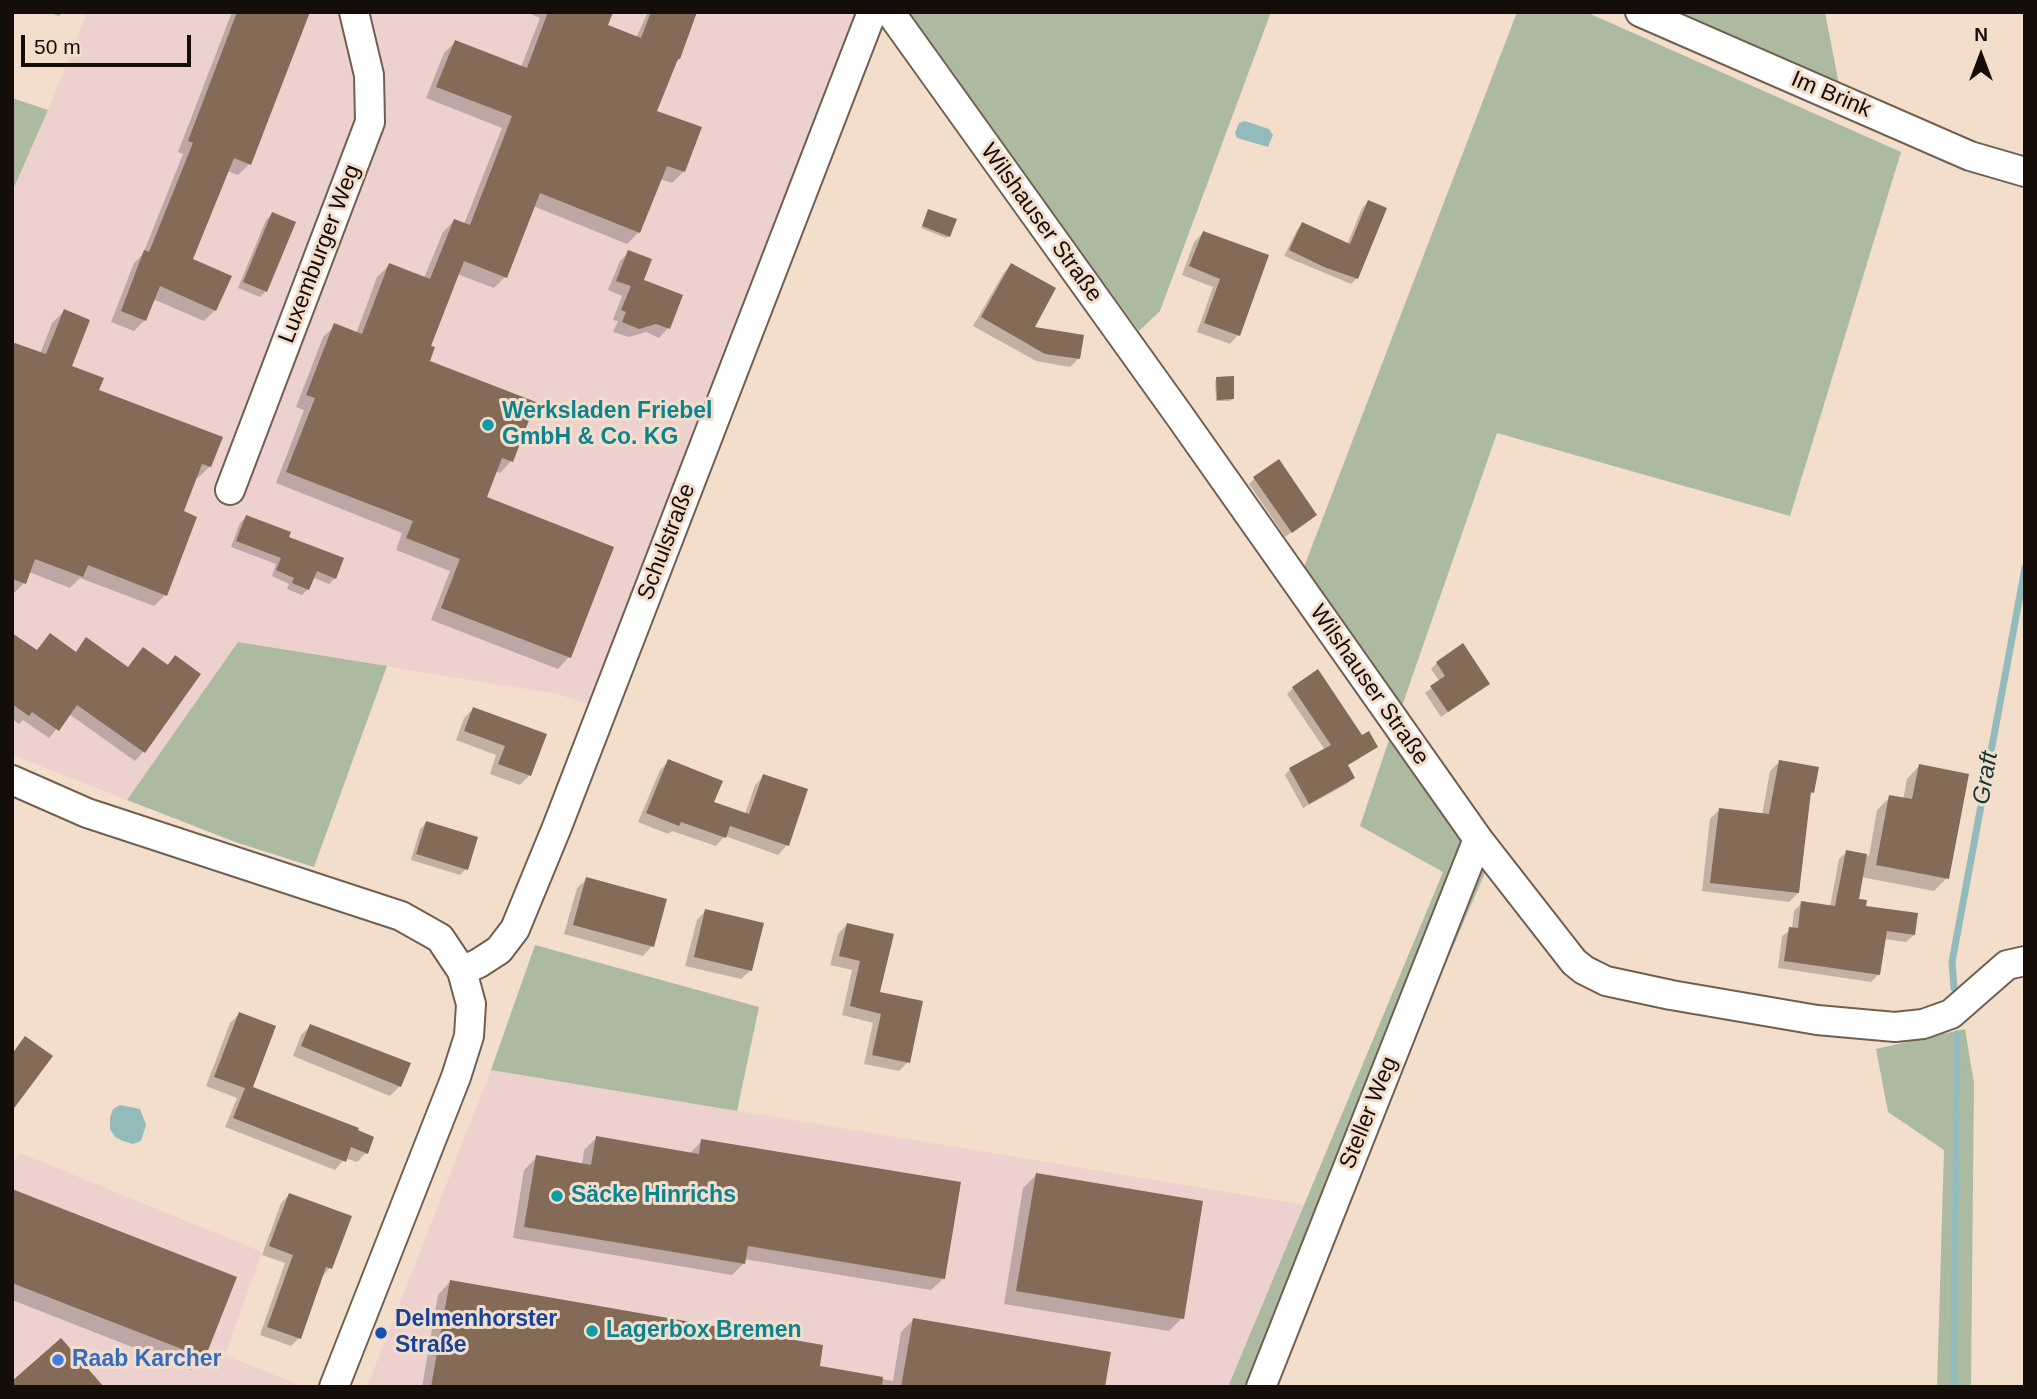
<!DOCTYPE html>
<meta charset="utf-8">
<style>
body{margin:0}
#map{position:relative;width:2037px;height:1399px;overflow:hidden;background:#f3decc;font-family:Arial,sans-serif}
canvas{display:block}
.frame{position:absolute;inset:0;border:14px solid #150e08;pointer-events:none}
.north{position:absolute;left:1946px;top:21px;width:70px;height:70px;-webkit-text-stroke:5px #f3decc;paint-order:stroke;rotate:0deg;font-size:19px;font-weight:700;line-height:28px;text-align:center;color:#150e08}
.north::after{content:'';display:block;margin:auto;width:24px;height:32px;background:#150e08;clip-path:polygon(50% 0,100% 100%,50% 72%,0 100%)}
.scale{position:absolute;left:21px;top:35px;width:170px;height:32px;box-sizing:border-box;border:4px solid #150e08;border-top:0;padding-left:9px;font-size:21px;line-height:24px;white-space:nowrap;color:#150e08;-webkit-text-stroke:5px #f3decc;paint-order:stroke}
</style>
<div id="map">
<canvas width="2037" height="1399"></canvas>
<div class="frame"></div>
<div class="north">N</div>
<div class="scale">50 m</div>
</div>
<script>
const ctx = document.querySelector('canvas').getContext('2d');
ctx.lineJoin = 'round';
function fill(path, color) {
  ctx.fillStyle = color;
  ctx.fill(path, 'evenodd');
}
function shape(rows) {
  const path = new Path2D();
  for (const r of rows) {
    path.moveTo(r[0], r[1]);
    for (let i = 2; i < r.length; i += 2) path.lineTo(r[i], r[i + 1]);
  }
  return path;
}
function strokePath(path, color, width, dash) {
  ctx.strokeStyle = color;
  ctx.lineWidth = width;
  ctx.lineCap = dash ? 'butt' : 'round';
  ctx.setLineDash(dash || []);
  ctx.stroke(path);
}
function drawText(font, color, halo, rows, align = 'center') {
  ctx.font = font + ' Arial,sans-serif';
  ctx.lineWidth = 6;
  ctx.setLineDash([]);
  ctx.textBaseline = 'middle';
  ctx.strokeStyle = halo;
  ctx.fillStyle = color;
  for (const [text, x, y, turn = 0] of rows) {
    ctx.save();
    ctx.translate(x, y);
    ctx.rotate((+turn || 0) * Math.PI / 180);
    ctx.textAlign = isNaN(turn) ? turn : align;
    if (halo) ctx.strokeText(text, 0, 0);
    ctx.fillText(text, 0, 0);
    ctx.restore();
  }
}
const commercial = shape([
 [87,12,861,12,592,705,557,694,238,642,127,800,22,759,12,753,12,192,48,110],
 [491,1070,1304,1205,1321,1208,1249,1387,367,1387],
 [20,1153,262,1252,225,1355,305,1387,12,1387,12,1164]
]);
const green = shape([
 [902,12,1271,12,1160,311,1139,331],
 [1517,12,1586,12,1901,152,1790,516,1497,433,1401,709,1304,567],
 [1667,12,1825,12,1840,90],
 [12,98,48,110,12,192],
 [238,642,387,666,314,867,238,843,127,800],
 [1390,737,1488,866,1262,1387,1228,1387,1443,872,1360,826],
 [535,945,759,1007,737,1111,491,1070],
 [1965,1029,1974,1083,1971,1387,1937,1387,1944,1150,1888,1112,1876,1049]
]);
const water = shape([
 [1245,121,1269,129,1273,135,1268,147,1237,138,1235,133,1239,123],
 [120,1105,140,1109,146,1125,141,1141,133,1144,123,1141,115,1137,110,1129,110,1118,113,1109]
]);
const shadow = shape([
 [46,12,63,12,59,16],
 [232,12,308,12,249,164,238,175,227,171,191,260,215,310,204,321,153,299,145,320,134,331,111,322,134,263,143,254,183,154,178,152],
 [526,12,612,12,606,26,636,38,648,12,695,12,679,59,675,63,655,112,684,171,672,183,660,179,639,232,627,244,533,206,505,277,494,288,457,274,429,347,428,362,511,461,500,473,495,471,485,498,569,657,558,669,431,620,450,571,396,550,402,533,276,483,304,410,296,407,323,337,335,326,356,334,377,277,389,265,424,278,443,232,454,221,464,224,502,128,426,98,444,53,455,42,521,67,540,18],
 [1368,202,1357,278,1351,284,1284,256,1297,230,1303,224,1347,245,1362,208],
 [929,211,949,236,946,238,921,228],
 [272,214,266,291,260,297,238,288,266,220],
 [1203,233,1267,256,1238,335,1230,344,1197,332,1213,287,1182,275,1194,242],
 [629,252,641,281,668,328,659,338,646,332,629,337,613,332,618,321,613,320,622,296,608,290,620,261],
 [1011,265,1032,329,1079,358,1070,367,1036,361,973,326,1003,274],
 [64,311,70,367,97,391,210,466,198,478,195,477,181,512,165,595,154,606,80,578,70,588,29,572,24,583,12,595,12,343,40,354,52,323],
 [1217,379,1233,398,1230,401,1216,401,1215,381],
 [1255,478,1315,515,1285,537,1249,484],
 [246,517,287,538,335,578,329,584,312,577,308,589,302,595,287,589,289,584,272,576,276,564,231,547,240,523],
 [12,635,36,652,50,635,75,653,87,640,127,669,143,649,166,666,175,657,199,675,143,752,135,761,69,714,49,738,23,720,19,724,12,719],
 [1437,663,1488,684,1441,717,1425,693,1440,682,1431,669],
 [1293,688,1376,747,1346,766,1353,778,1347,784,1303,808,1285,775,1290,769,1325,750,1287,694],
 [473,709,545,735,530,775,520,785,490,774,496,755,456,740,464,718],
 [669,761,712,803,745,814,755,785,764,776,806,790,787,845,778,855,725,836,716,846,672,831,668,834,638,822,660,770],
 [1779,762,1813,792,1809,796,1798,893,1789,902,1702,891,1710,819,1719,810,1762,815,1770,771],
 [1919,766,1947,878,1934,891,1861,877,1857,901,1864,907,1914,935,1906,942,1884,939,1879,974,1871,982,1778,968,1782,936,1792,929,1794,911,1802,903,1830,907,1839,859,1847,852,1869,856,1877,810,1890,797,1903,800,1907,779],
 [426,823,466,869,460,875,411,860,420,829],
 [587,879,652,946,643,956,564,934,577,888],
 [706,910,751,970,741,979,685,966,697,920],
 [847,924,908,1062,899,1071,864,1064,873,1023,842,1015,852,970,830,965,838,934],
 [239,1014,251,1088,366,1153,357,1162,345,1158,335,1170,225,1127,237,1098,206,1086,230,1023],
 [310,1026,400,1086,390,1096,293,1056,301,1035],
 [596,1138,689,1154,702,1141,944,1278,931,1290,744,1259,744,1263,732,1275,513,1238,524,1170,537,1157,582,1165,584,1150],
 [1036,1175,1182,1318,1169,1331,1004,1304,1023,1188],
 [12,1191,204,1357,191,1370,12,1300],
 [289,1195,349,1217,330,1268,322,1277,299,1338,291,1346,260,1335,285,1263,262,1255,281,1203],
 [450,1282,818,1367,893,1381,901,1332,914,1319,1103,1387,422,1387,438,1295]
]);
const stream = shape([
 [1954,988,1952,962,2025,568],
 [1954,1387,1957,1034]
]);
const building = shape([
 [237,12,310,12,251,165,234,158,193,259,232,276,216,311,160,286,146,321,121,311,144,250,149,252,193,143,188,141],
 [548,12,613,12,608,25,641,38,651,12,697,12,680,59,678,59,657,111,702,127,685,172,667,166,640,233,540,193,507,278,464,261,431,346,435,347,430,361,536,402,513,462,502,458,487,497,614,547,571,658,441,608,460,559,406,538,413,521,286,472,315,398,306,395,334,323,362,334,389,263,430,279,454,219,470,225,512,116,436,87,455,40,527,68],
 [1368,200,1387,208,1358,279,1324,267,1289,250,1302,222,1350,244],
 [928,209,957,219,950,237,922,226],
 [272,212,296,222,267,292,243,282],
 [1203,231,1269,255,1240,336,1204,323,1220,279,1189,266],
 [628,250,652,259,644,280,683,295,670,329,656,324,639,329,622,322,626,312,621,310,631,286,616,281],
 [1011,263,1056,288,1035,327,1084,335,1080,359,1045,354,981,317],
 [64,309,90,320,72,366,104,378,99,390,223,437,211,467,202,464,184,511,197,517,167,596,88,565,83,577,35,559,26,584,12,579,12,342,46,354],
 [1234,376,1234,399,1217,400,1216,377],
 [1279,459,1317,515,1292,533,1253,477],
 [246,515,291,532,289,537,344,558,336,579,317,571,309,590,292,583,294,578,276,570,281,558,236,541],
 [12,633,37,650,50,633,76,652,86,637,128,667,143,647,168,665,175,655,201,674,145,753,77,705,59,731,32,712,29,716,12,704],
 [1463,643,1490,684,1448,712,1430,686,1445,676,1436,662],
 [1318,669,1362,735,1369,731,1378,747,1348,765,1355,778,1309,804,1289,768,1331,745,1292,687],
 [473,707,547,734,531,776,498,764,505,746,464,731],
 [668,759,723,781,714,802,749,814,763,774,808,789,789,846,730,826,726,838,681,822,679,826,646,813],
 [1779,760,1819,767,1814,793,1811,792,1799,893,1710,883,1719,808,1769,814],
 [1919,764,1969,774,1949,879,1876,865,1889,795,1912,799],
 [426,821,478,837,468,870,416,854],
 [1846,850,1867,854,1859,899,1867,900,1866,906,1918,913,1915,935,1887,931,1880,975,1784,961,1789,927,1798,928,1801,901,1835,906],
 [586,877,667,899,654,947,573,925],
 [705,909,764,923,752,971,694,957],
 [847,923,894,934,880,992,923,1001,910,1063,872,1055,881,1014,850,1006,860,961,839,956],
 [239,1012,276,1026,253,1087,359,1128,358,1130,374,1137,368,1154,351,1147,346,1162,233,1118,245,1088,214,1077],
 [310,1024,411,1063,401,1087,301,1046],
 [25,1036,53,1056,12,1111,12,1054],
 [596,1136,699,1154,701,1139,961,1182,945,1279,748,1246,745,1264,524,1227,536,1155,591,1165],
 [1036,1173,1203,1201,1184,1319,1016,1291],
 [12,1189,237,1277,205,1358,12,1283],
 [289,1193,352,1216,332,1269,326,1267,301,1339,267,1327,293,1255,269,1246],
 [450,1280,823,1345,820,1366,883,1377,882,1387,431,1387],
 [913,1318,1111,1352,1105,1387,901,1387],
 [61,1338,104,1387,12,1387,12,1381]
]);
const minor = shape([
 [890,12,1179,415,1478,839,1574,962,1584,970,1606,981,1671,995,1817,1020,1895,1027,1923,1024,1951,1014,2007,965,2025,961],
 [1640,12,1970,156,2025,172],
 [230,490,370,122,369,75,354,12],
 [12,780,87,813,401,916,440,938,462,971,471,1004,469,1036,456,1077,334,1387],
 [462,971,479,963,499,950,515,929,557,827,872,12],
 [1261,1387,1478,839]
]);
const markers = [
 [488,425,7,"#0f9aa8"],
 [557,1196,7,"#0f9aa8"],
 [592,1331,7,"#0f9aa8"],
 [381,1333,7,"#1a4fb4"],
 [58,1360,7,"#3f7fe0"]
];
const streetNames = [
 ["Im Brink",1831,95,23],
 ["Wilshauser Straße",1041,223,54],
 ["Luxemburger Weg",320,254,-69],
 ["Schulstraße",667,542,-69],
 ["Wilshauser Straße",1369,685,55],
 ["Steller Weg",1369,1113,-68]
];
const cultureNames = [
 ["Werksladen Friebel",502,412],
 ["GmbH & Co. KG",502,438],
 ["Säcke Hinrichs",571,1196],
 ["Lagerbox Bremen",606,1331]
];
const transitNames = [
 ["Delmenhorster",395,1320],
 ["Straße",395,1346]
];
const shopNames = [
 ["Raab Karcher",72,1360]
];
const waterNames = [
 ["Graft",1986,778,-80]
];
fill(commercial, '#ecd1cf');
fill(green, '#acbaa2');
fill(water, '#94bbbb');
fill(shadow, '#0003');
strokePath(stream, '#94bbbb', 7);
fill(building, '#836b58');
strokePath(minor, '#715f4f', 32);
strokePath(minor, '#fff', 28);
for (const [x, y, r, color] of markers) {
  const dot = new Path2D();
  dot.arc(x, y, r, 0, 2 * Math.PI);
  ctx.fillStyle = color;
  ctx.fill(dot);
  strokePath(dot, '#f3decc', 2.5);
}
drawText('23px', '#150e08', '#f3decc', streetNames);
drawText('bold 23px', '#0d838f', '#f3decc', cultureNames, 'left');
drawText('bold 23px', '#164399', '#f3decc', transitNames, 'left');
drawText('bold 23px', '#366cbe', '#f3decc', shopNames, 'left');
drawText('italic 24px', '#123839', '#f3decc', waterNames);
</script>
